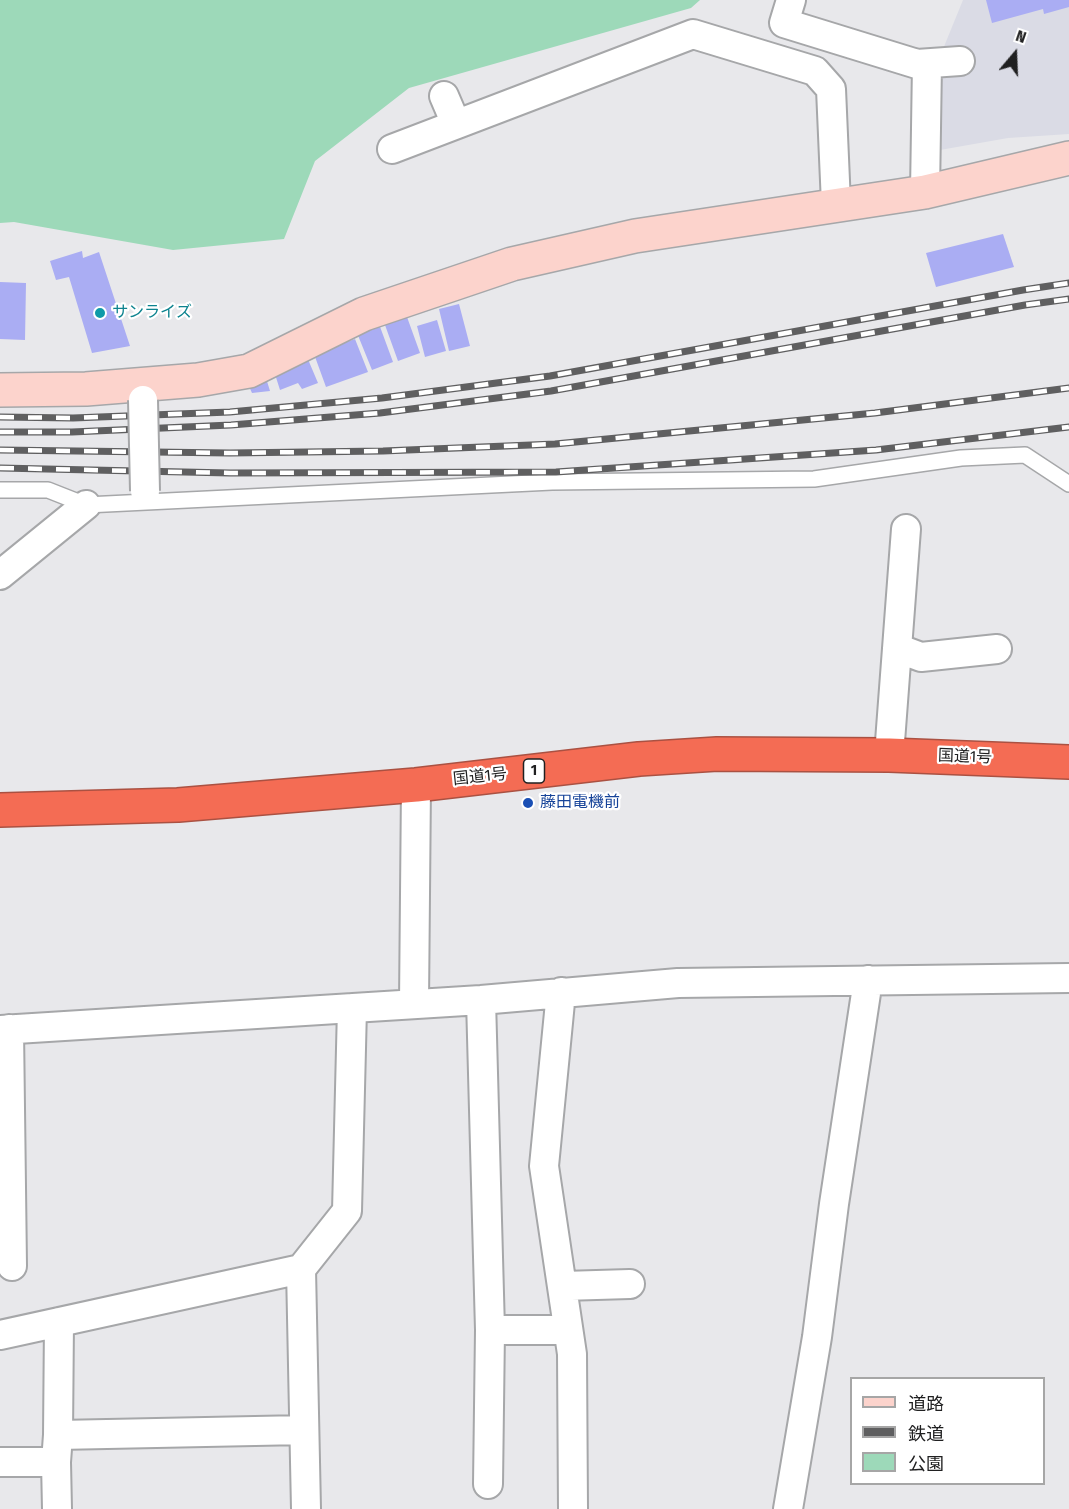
<!DOCTYPE html>
<meta charset="utf-8">
<style>
body{margin:0}
#map{position:relative;width:1069px;height:1509px;overflow:hidden;background:#e8e8eb;font-family:"Fira Sans Condensed","Noto Sans JP",sans-serif}
canvas{display:block}
.legend{position:absolute;left:850px;top:1377px;width:195px;height:108px;box-sizing:border-box;background:#fff;border:2px solid #a6a6a6;margin:0;padding:8px 10px;list-style:none;font-size:18px;color:#202021}
.legend li{display:flex;align-items:center;gap:12px;height:30px}
.legend b{width:30px;border:2px solid #a6a6a6}
.north{position:absolute;left:985px;top:24px;width:60px;height:60px;-webkit-text-stroke:4px #fff;paint-order:stroke;rotate:19deg;font-size:16px;font-weight:700;line-height:24px;text-align:center;color:#202021}
.north::after{content:'';display:block;margin:auto;width:21px;height:27px;background:#202021;clip-path:polygon(50% 0,100% 100%,50% 72%,0 100%)}
</style>
<div id="map">
<canvas width="1069" height="1509"></canvas>
<ul class="legend">
<li><b style="height:8px;background:#fcd3cc"></b>道路</li>
<li><b style="height:8px;background:#5f5f60"></b>鉄道</li>
<li><b style="height:16px;background:#9dd9b9"></b>公園</li>
</ul>
<div class="north">N</div>
</div>
<script>
const ctx = document.querySelector('canvas').getContext('2d');
ctx.lineJoin = 'round';
function fill(path, color) {
  ctx.fillStyle = color;
  ctx.fill(path, 'evenodd');
}
function shape(rows) {
  const path = new Path2D();
  for (const r of rows) {
    path.moveTo(r[0], r[1]);
    for (let i = 2; i < r.length; i += 2) path.lineTo(r[i], r[i + 1]);
  }
  return path;
}
function strokePath(path, color, width, dash) {
  ctx.strokeStyle = color;
  ctx.lineWidth = width;
  ctx.lineCap = dash ? 'butt' : 'round';
  ctx.setLineDash(dash || []);
  ctx.stroke(path);
}
function drawText(font, color, halo, rows, align = 'center') {
  ctx.font = font + ' "Fira Sans Condensed","Noto Sans JP",sans-serif';
  ctx.lineWidth = 4.5;
  ctx.setLineDash([]);
  ctx.textBaseline = 'middle';
  ctx.strokeStyle = halo;
  ctx.fillStyle = color;
  for (const [text, x, y, turn = 0] of rows) {
    ctx.save();
    ctx.translate(x, y);
    ctx.rotate((+turn || 0) * Math.PI / 180);
    ctx.textAlign = isNaN(turn) ? turn : align;
    if (halo) ctx.strokeText(text, 0, 0);
    ctx.fillText(text, 0, 0);
    ctx.restore();
  }
}
const built = shape([
 [963,0,1069,0,1069,134,1008,138,940,150,938,77,960,76,960,50,943,49]
]);
const green = shape([
 [0,0,700,0,691,8,409,88,315,161,284,239,173,250,14,222,0,223]
]);
const building = shape([
 [986,0,1069,0,1069,7,1044,14,1043,9,992,23],
 [1003,234,1014,267,936,287,926,253],
 [82,251,83,258,99,252,130,346,92,353,69,277,56,280,50,261],
 [0,282,26,283,25,340,0,339],
 [459,304,470,346,449,351,439,309],
 [407,317,420,353,398,361,385,325],
 [437,320,446,351,425,357,417,326],
 [379,324,393,362,372,370,357,333],
 [355,339,368,372,326,387,314,354],
 [307,357,318,383,302,389,298,383,280,390,274,371],
 [266,378,270,391,252,393,248,384]
]);
const lane = shape([
 [0,490,48,490,86,505,552,482,814,479,961,458,1025,455,1069,484]
]);
const street = shape([
 [791,0,784,23,917,64,960,61],
 [444,96,456,124],
 [392,149,693,34,815,71,831,89,836,204],
 [925,192,927,64],
 [0,575,86,505],
 [897,648,921,657,997,649],
 [889,755,906,529],
 [561,992,544,1166,572,1354,573,1509],
 [481,1000,490,1330,488,1484],
 [414,1003,416,785],
 [9,1029,12,1266],
 [0,1030,481,1000,678,983,1069,978],
 [301,1269,306,1509],
 [563,1286,630,1284],
 [490,1330,567,1330],
 [0,1335,301,1269,347,1211,352,1008],
 [58,1435,304,1430],
 [0,1462,56,1462],
 [57,1509,56,1462,58,1435,59,1322],
 [788,1509,817,1337,834,1204,868,980]
]);
const secondary = shape([
 [0,390,86,389,198,380,249,371,364,314,512,264,635,236,925,192,1069,158]
]);
const highway = shape([
 [0,810,178,805,416,785,639,759,717,754,889,755,1069,762]
]);
const rail = shape([
 [0,417,73,418,230,412,382,398,550,376,1023,290,1069,283],
 [0,432,72,432,231,425,380,413,551,391,1025,305,1069,299],
 [0,450,230,453,383,451,555,444,875,413,1069,388],
 [0,468,230,473,556,472,876,450,1069,427]
]);
const streetBridge = shape([
 [143,400,145,491]
]);
const markers = [
 [100,313,6,"#0f9aa8"],
 [528,803,6,"#1a4fb4"]
];
const shields = [
 [534,771,21]
];
const shieldNames = [
 ["1",534,771]
];
const cultureNames = [
 ["サンライズ",112,313]
];
const streetNames = [
 ["国道1号",965,757,2],
 ["国道1号",480,777,-6]
];
const transitNames = [
 ["藤田電機前",540,803]
];
fill(built, '#dadbe5');
fill(green, '#9dd9b9');
fill(building, '#aaadf3');
strokePath(lane, '#a6a7a9', 18);
strokePath(street, '#a6a7a9', 32);
strokePath(secondary, '#a6a7a9', 36);
strokePath(highway, '#aa5142', 36);
strokePath(lane, '#fff', 15);
strokePath(street, '#fff', 28);
strokePath(secondary, '#fcd3cc', 33);
strokePath(highway, '#f46c54', 33);
strokePath(rail, '#5f5f60', 7);
strokePath(rail, '#fff', 4.5, [14]);
strokePath(streetBridge, '#a6a7a9', 32, []);
strokePath(streetBridge, '#fff', 28);
for (const [x, y, r, color] of markers) {
  const dot = new Path2D();
  dot.arc(x, y, r, 0, 2 * Math.PI);
  ctx.fillStyle = color;
  ctx.fill(dot);
  strokePath(dot, '#fff', 2);
}
for (const [x, y, w] of shields) {
  const box = new Path2D();
  box.roundRect(x - w / 2, y - 12, w, 24, 4.5);
  ctx.fillStyle = '#fff';
  ctx.fill(box);
  strokePath(box, '#202021', 1.5);
}
drawText('bold 15px', '#202021', null, shieldNames);
drawText('16px', '#0d838f', '#fff', cultureNames, 'left');
drawText('16px', '#202021', '#fff', streetNames);
drawText('16px', '#164399', '#fff', transitNames, 'left');
</script>
